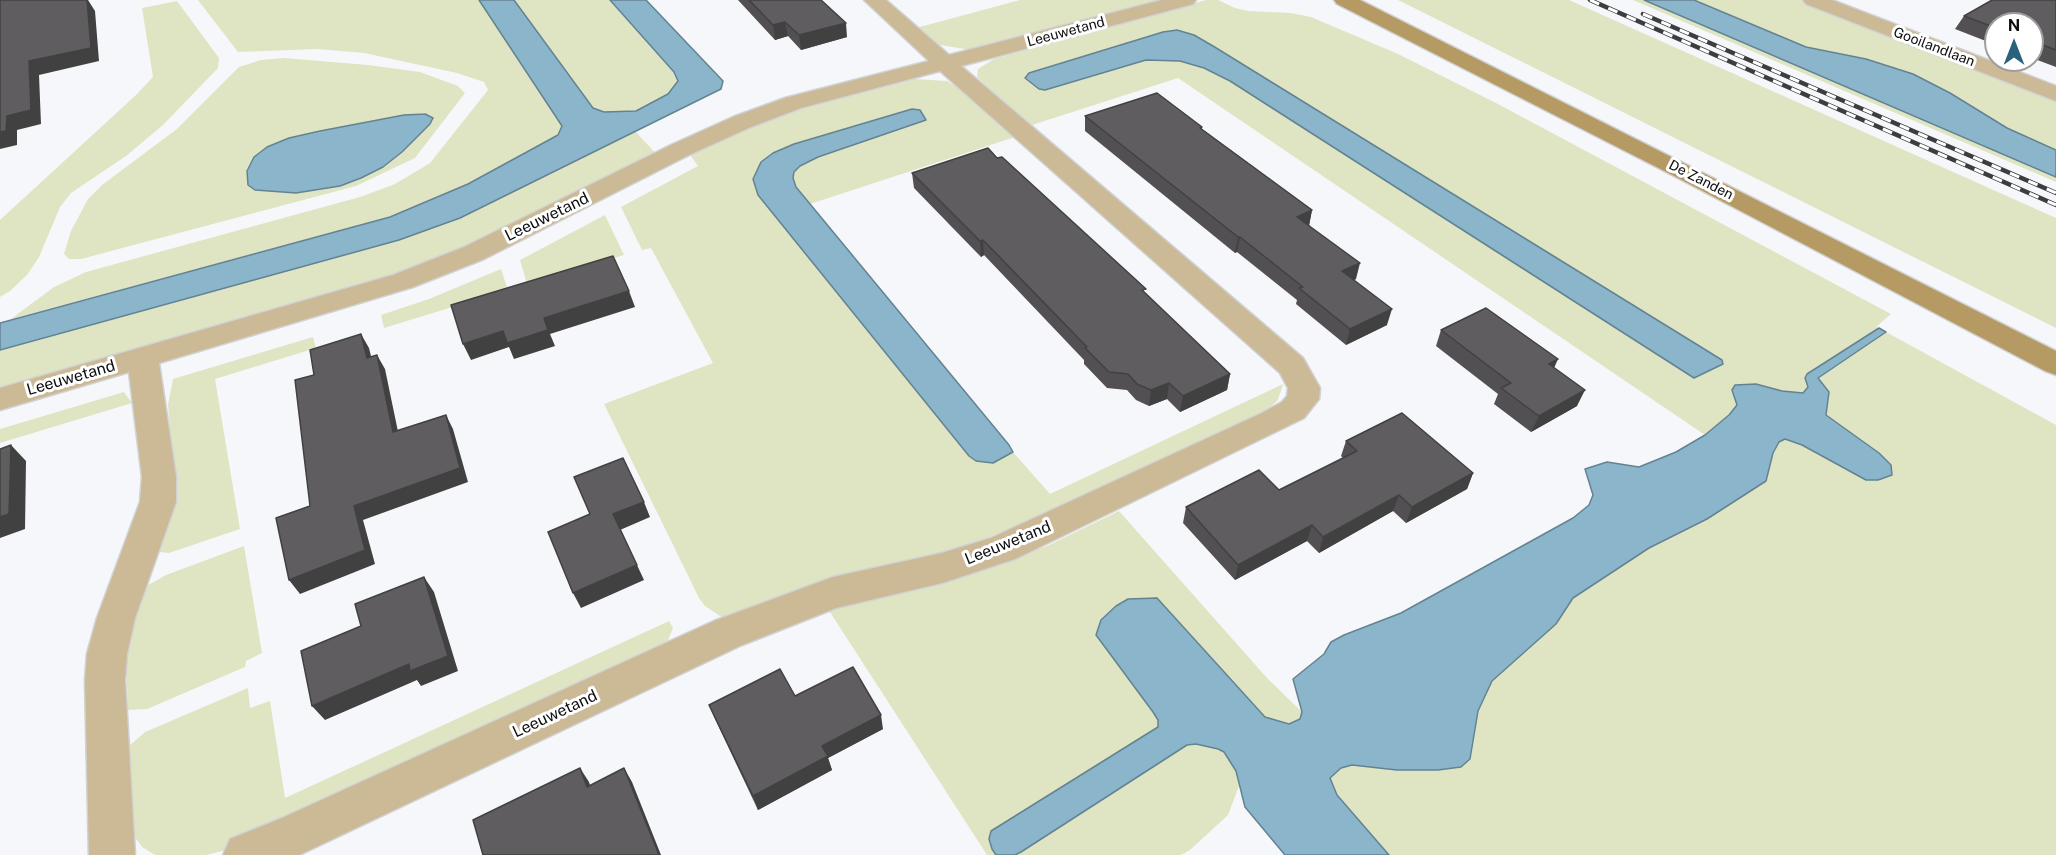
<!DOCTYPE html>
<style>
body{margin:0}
#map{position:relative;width:2056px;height:855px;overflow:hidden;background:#f6f7fa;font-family:"Public Sans",sans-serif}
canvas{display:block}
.north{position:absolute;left:1984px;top:12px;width:60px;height:60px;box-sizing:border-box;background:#fff;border:2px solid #9e9e9f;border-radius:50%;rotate:0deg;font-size:16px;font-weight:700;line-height:24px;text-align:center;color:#0c0d0e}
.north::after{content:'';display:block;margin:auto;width:21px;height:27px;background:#2a627c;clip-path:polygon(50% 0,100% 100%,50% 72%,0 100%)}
</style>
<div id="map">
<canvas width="2056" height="855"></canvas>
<div class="north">N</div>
</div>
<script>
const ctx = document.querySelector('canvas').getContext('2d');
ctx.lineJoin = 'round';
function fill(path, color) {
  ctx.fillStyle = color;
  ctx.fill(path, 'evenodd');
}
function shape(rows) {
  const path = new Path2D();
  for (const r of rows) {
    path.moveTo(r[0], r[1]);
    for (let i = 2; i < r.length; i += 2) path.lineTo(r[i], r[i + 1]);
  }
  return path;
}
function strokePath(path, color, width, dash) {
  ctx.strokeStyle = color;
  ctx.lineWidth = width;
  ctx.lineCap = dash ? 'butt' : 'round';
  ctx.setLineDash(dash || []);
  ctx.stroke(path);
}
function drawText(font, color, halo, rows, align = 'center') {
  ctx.font = font + ' "Public Sans",sans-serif';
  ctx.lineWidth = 6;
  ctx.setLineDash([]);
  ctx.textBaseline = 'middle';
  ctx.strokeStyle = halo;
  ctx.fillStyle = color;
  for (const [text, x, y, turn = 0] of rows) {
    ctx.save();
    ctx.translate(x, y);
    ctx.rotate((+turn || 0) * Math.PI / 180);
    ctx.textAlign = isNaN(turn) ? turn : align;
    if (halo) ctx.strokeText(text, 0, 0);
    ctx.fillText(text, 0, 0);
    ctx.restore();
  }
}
const green = shape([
 [198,0,479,0,563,126,558,135,469,184,390,217,11,319,54,287,86,272,360,197,395,184,430,163,488,90,484,82,457,73,364,53,317,49,238,52],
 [514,0,610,0,674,72,678,81,668,94,636,111,604,112,594,108],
 [1020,0,1162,0,971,50,940,45,932,42,916,28],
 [1206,0,1218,0,1235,8,1248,11,1291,13,1311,17,1398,54,1496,103,1891,314,1877,326,1878,329,1807,374,1809,387,1803,393,1782,391,1756,384,1735,385,1732,391,1737,405,1729,415,1705,435,1178,78,1029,126,977,77,978,69,994,59],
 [1171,30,1184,31,1723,364,1694,378,1230,81,1204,68,1180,61,1146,60,1045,90,1025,75],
 [1398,0,1569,0,2056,218,2056,328],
 [1633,0,1644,0,2056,177,2056,182],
 [1694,0,1800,0,2056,100,2056,150,2007,128,1950,93,1913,74,1866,59,1806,47],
 [177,1,219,58,218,68,163,125,126,156,71,193,60,207,39,257,27,275,10,291,0,297,0,220,136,95,153,77,142,8],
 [284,58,368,65,420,72,458,86,465,93,415,158,356,186,81,259,69,259,64,254,71,231,88,199,102,185,177,129,239,67,261,60],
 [415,114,430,124,402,152,383,167,361,178,340,186,296,193,255,190,248,185,247,170,254,157,289,138],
 [915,79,947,81,957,87,1015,137,810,204,796,186,793,178,794,172,800,166,818,157,926,120,773,153,969,456,976,461,993,463,1013,452,1050,494,1283,384,1280,394,1277,401,1268,409,1061,507,992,536,935,556,803,587,723,618,705,606,699,598,604,404,713,363,651,248,642,250,621,207,698,166,690,155,730,137,784,114],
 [635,131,658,156,561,206,376,283,0,389,0,350,399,240,460,218],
 [605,215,624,255,527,284,520,260],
 [501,269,508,290,384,328,381,315,429,299],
 [1886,332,2056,425,2056,855,1347,855,1330,778,1341,768,1352,765,1397,770,1470,759,1478,711,1492,681,1556,624,1573,598,1649,548,1707,519,1765,481,1773,453,1779,442,1785,439,1802,445,1866,480,1891,465,1879,453,1826,415,1829,391,1818,378],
 [313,337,316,348,215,379,240,529,169,553,159,552,168,518,172,453,168,405,173,379],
 [124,392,132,403,0,443,0,429],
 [1119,511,1267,678,1302,712,1300,719,1288,724,1266,717,1157,598,1121,669,1153,712,1158,720,1158,727,992,848,996,855,987,855,828,609,980,571,1049,545],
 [244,546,262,653,246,661,245,667,147,709,128,710,126,659,131,626,143,588,166,575],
 [669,621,673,628,666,645,222,851,206,855,155,855,142,847,134,836,128,747,145,732,248,688,250,708,270,701,285,798],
 [1196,744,1218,749,1224,752,1236,771,1239,786,1228,815,1190,850,1181,855,1015,855,1187,745]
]);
const water = shape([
 [479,0,514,0,593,108,604,112,636,111,668,94,678,81,674,72,610,0,646,0,723,81,721,89,460,218,399,240,0,350,0,323,390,217,468,184,558,135,562,126,479,0],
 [1644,0,1694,0,1806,47,1866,59,1913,74,1950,93,2007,128,2056,150,2056,177,1644,0],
 [1177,30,1194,35,1213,46,1722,360,1723,364,1694,378,1230,81,1204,68,1180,61,1146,60,1045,90,1039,89,1025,78,1029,73,1163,32,1177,30],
 [912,109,920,110,926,120,818,157,800,166,794,172,793,178,796,187,1009,445,1013,452,993,463,976,461,969,456,758,195,753,179,761,162,773,153,794,144,912,109],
 [425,114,433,118,430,124,402,152,383,167,361,178,340,186,296,193,255,190,248,185,247,171,254,157,267,147,289,138,320,131,404,115,425,114],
 [1879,328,1886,332,1818,378,1829,392,1826,415,1879,453,1891,465,1892,475,1878,480,1866,480,1802,445,1785,439,1779,442,1773,453,1766,481,1707,519,1649,548,1573,598,1556,624,1492,681,1478,711,1470,759,1461,767,1438,770,1397,770,1352,765,1341,768,1330,778,1337,795,1389,855,1285,855,1245,807,1236,771,1224,752,1218,749,1196,744,1187,745,1021,852,1015,855,996,855,992,849,989,839,991,831,1158,727,1158,720,1153,712,1096,635,1101,620,1116,606,1128,599,1157,598,1265,717,1289,724,1300,719,1302,712,1293,679,1324,654,1331,642,1344,635,1401,613,1573,518,1589,505,1593,495,1585,469,1607,462,1639,467,1676,452,1705,435,1729,415,1737,405,1732,390,1735,385,1756,384,1782,391,1803,393,1808,387,1805,378,1807,374,1879,328]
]);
const minor = shape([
 [864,0,886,0,949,55,1162,0,1196,0,1193,4,961,66,1303,358,1320,388,1319,399,1304,418,1015,559,942,583,836,608,742,645,299,855,223,855,230,839,282,818,714,621,833,577,942,553,991,538,1262,413,1282,402,1287,396,1288,388,1280,373,940,71,801,108,751,127,689,155,484,259,413,287,159,363,176,477,176,502,135,618,127,654,125,680,135,855,89,855,85,680,87,654,97,618,140,502,142,477,129,372,0,410,0,388,393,275,464,247,671,145,733,117,785,98,929,61,864,0],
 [1803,0,1832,0,2056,86,2056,101,1806,4,1803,0]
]);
const secondary = shape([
 [1334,0,1360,0,2056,351,2056,375,2045,371,1676,177,1337,4,1334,0]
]);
const rail = shape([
 [1590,0,2056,205],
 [1643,14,2056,193]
]);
const wall = shape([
 [738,0,821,0,847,37,801,50,788,36,775,40],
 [2056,0,2056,67,2032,58,2032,24,1996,24,1996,45,1955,29,1964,16],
 [1085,116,1202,127,1202,129,1312,210,1309,225,1356,279,1354,280,1387,325,1346,345,1296,304,1297,300,1237,252,1235,253,1085,131],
 [997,158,1146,294,1230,374,1227,390,1180,412,1167,399,1149,406,1136,400,1127,390,1107,388,1084,364,1084,360,984,255,981,257,914,188,912,173],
 [1441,330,1554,368,1577,406,1531,432,1494,404,1498,394,1436,346],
 [1346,441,1473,473,1467,489,1406,523,1393,511,1319,553,1307,541,1235,580,1183,523,1186,507,1279,490,1343,458,1341,456],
 [795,696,883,729,828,758,832,770,758,810,715,719,709,705]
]);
const shadedWall = shape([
 [87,0,88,0,95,11,99,61,39,75,41,124,17,130,17,145,0,149,0,132,29,61],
 [785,22,788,36,775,40,773,25],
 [846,23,847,37,801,50,799,35],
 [1312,210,1309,226,1297,217],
 [1238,237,1240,237,1237,252,1235,253],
 [983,240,984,255,981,257,980,241],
 [1360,263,1356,279,1338,287,1342,271],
 [629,291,635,307,550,334,555,346,514,359,509,347,471,360,463,344],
 [1392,309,1387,325,1346,345,1350,329],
 [361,334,369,348,375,372,367,358],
 [377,355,385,369,401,446,393,432],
 [1558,359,1551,375,1549,364],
 [1230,374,1227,390,1180,412,1183,396],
 [1169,383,1167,399,1149,406,1151,390],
 [1585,390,1577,406,1531,432,1539,416],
 [446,415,453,429,468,482,363,520,375,564,300,594,289,580,354,506],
 [11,445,26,461,25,529,0,538,0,517],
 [1473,473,1467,489,1406,523,1412,507],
 [1399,495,1393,511,1319,553,1323,537],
 [644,502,650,517,620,530,613,514],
 [1312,525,1307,541,1235,580,1238,565],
 [637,565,644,580,581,608,573,593],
 [424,577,434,592,458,671,421,686,417,680,325,720,312,706],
 [881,715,883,729,828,758,832,770,758,810,753,796,822,746],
 [580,768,589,782,595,801,587,787],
 [624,768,632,782,661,855,659,855]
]);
const building = shape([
 [0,0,87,0,91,48,29,61,31,110,7,116,6,131,0,132,0,0],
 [749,0,821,0,846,23,799,35,785,22,773,25,749,0],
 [1992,0,2056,0,2056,50,2032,41,2032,24,1996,24,1996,28,1964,16,1992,0],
 [1157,93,1202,127,1200,128,1312,210,1297,217,1360,263,1342,271,1392,309,1350,329,1299,288,1303,287,1240,237,1238,237,1085,116,1157,93],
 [988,148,997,158,1002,157,1146,289,1142,290,1230,374,1183,396,1169,383,1151,390,1137,384,1128,374,1109,372,1085,348,1087,347,983,240,980,241,912,173,988,148],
 [613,256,629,291,544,318,548,330,507,343,503,331,463,344,451,305,613,256],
 [1486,308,1558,359,1549,364,1585,390,1539,416,1501,388,1511,383,1441,330,1486,308],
 [361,334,367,358,377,355,393,432,446,415,460,468,354,506,365,550,289,580,276,518,310,506,295,380,314,375,310,350,361,334],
 [1402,413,1473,473,1412,507,1399,495,1323,537,1312,525,1238,565,1186,507,1259,470,1279,490,1357,451,1346,441,1402,413],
 [11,445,9,514,0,517,0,449,11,445],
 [623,458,644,502,613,514,637,565,573,593,548,532,590,514,574,477,623,458],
 [424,577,448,656,410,671,409,664,312,706,301,651,361,626,355,604,424,577],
 [853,667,881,715,822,746,828,756,753,796,709,705,780,669,795,696,853,667],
 [580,768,587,787,624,768,659,855,483,855,473,820,580,768]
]);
const farStreetnames = [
 ["Leeuwetand",1066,32,-15],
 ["Gooilandlaan",1934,47,21],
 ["De Zanden",1701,180,27]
];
const streetNames = [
 ["Leeuwetand",547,217,-26],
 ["Leeuwetand",71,378,-16],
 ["Leeuwetand",1008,543,-22],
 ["Leeuwetand",555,714,-25]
];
fill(green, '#dfe5c3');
fill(water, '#8ab5cb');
strokePath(water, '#648392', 1.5);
strokePath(minor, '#d1d2d4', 3);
strokePath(secondary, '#d1d2d4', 3);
fill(minor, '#ccb996');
fill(secondary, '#b69a64');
strokePath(rail, '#3c3d3f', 4.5);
strokePath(rail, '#fff', 3, [10]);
fill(wall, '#525052');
fill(shadedWall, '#424142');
fill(building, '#5f5d5f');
strokePath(building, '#424142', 1.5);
drawText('14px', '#0c0d0e', '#fff', farStreetnames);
drawText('16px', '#0c0d0e', '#fff', streetNames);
</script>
